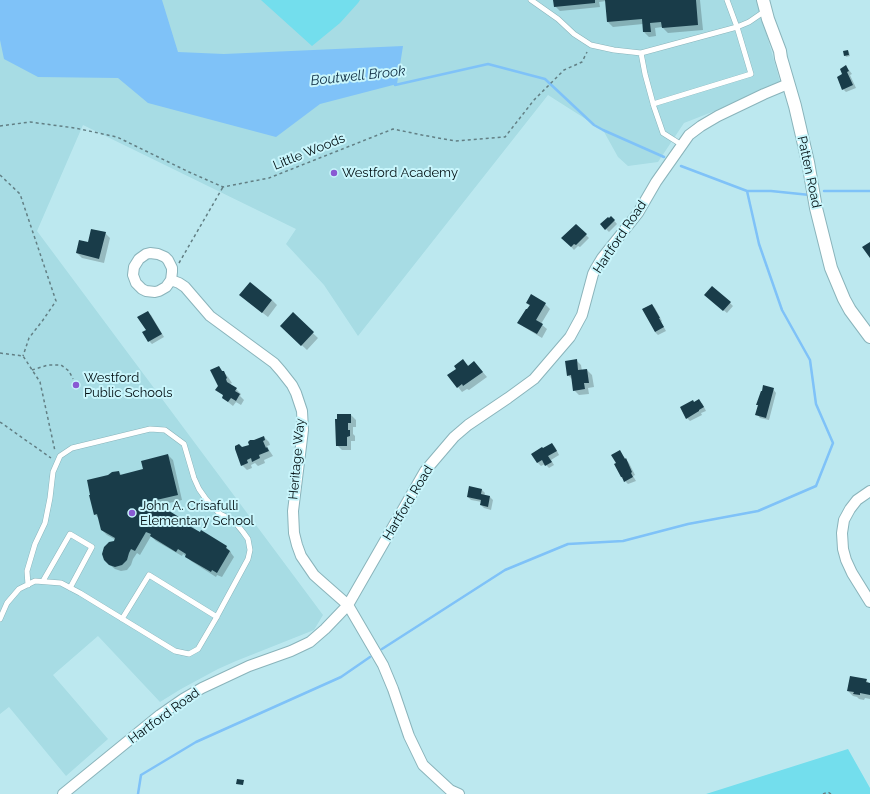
<!DOCTYPE html>
<style>
body{margin:0}
canvas{display:block;background:#bce8ef}
</style>
<canvas width="870" height="794"></canvas>
<script>
const ctx = document.querySelector('canvas').getContext('2d');
ctx.lineJoin = 'round';
function fill(path, color) {
  ctx.fillStyle = color;
  ctx.fill(path, 'evenodd');
}
function shape(rows) {
  const path = new Path2D();
  for (const r of rows) {
    path.moveTo(r[0], r[1]);
    for (let i = 2; i < r.length; i += 2) path.lineTo(r[i], r[i + 1]);
  }
  return path;
}
function strokePath(path, color, width, dash) {
  ctx.strokeStyle = color;
  ctx.lineWidth = width;
  ctx.lineCap = dash ? 'butt' : 'round';
  ctx.setLineDash(dash || []);
  ctx.stroke(path);
}
function drawText(font, color, halo, rows, align = 'center') {
  ctx.font = font + ' Raleway,sans-serif';
  ctx.lineWidth = 4;
  ctx.setLineDash([]);
  ctx.textBaseline = 'middle';
  ctx.strokeStyle = halo;
  ctx.fillStyle = color;
  for (const [text, x, y, turn = 0] of rows) {
    ctx.save();
    ctx.translate(x, y);
    ctx.rotate((+turn || 0) * Math.PI / 180);
    ctx.textAlign = isNaN(turn) ? turn : align;
    if (halo) ctx.strokeText(text, 0, 0);
    ctx.fillText(text, 0, 0);
    ctx.restore();
  }
}
const built = shape([
 [0,0,757,0,781,85,684,123,658,162,628,166,618,157,603,130,548,95,358,336,324,285,286,244,296,229,83,125,37,231,323,615,314,630,236,661,218,669,181,689,160,702,98,636,53,675,108,739,66,776,9,707,0,714]
]);
const green = shape([
 [261,0,360,0,358,3,340,23,312,46],
 [848,749,870,788,870,794,706,794]
]);
const water = shape([
 [0,0,162,0,178,52,224,54,403,46,397,84,320,104,276,137,148,103,118,78,38,77,4,59,0,40]
]);
const shadow = shape([
 [554,0,700,0,703,30,668,33,662,27,655,28,656,36,649,37,644,32,643,24,613,27,608,22,606,1,599,2,600,7,560,11,555,6],
 [848,51,849,52,850,56,846,57,845,55],
 [846,67,849,70,852,74,850,75,856,88,846,92,843,89,844,75],
 [611,217,617,224,609,232,601,224],
 [576,225,589,238,580,247,578,246,574,250,563,238],
 [105,233,110,238,104,263,82,258,77,253,89,243],
 [531,296,545,304,550,309,541,324,547,329,542,338,524,327,519,322,530,306,527,303],
 [709,298,730,303,733,306,727,313],
 [246,300,272,300,277,305,268,317],
 [652,305,655,308,662,321,661,322,666,331,658,335,655,332],
 [147,312,151,315,164,337,152,344,149,341,144,333,147,331],
 [293,314,318,338,307,350,281,326],
 [576,360,581,365,582,371,587,370,592,375,594,387,588,388,589,394,579,395,574,390,573,380,568,375],
 [463,361,469,366,474,362,487,377,469,390,467,389,462,392,458,387],
 [219,367,228,377,232,383,230,384,231,386,236,389,241,394,240,396,244,400,241,405,236,402,233,406,223,398,224,396,217,390,219,386],
 [773,389,776,393,769,420,760,418,757,414],
 [694,403,702,403,706,411,701,413,702,415,690,421,687,418],
 [351,415,356,420,356,427,353,427,353,434,355,436,355,441,351,441,351,450,342,450,337,445],
 [264,437,269,442,270,445,267,446,269,450,273,456,264,460,265,463,258,466,255,463,251,465,252,468,247,470,242,465,242,448,250,446,255,441],
 [552,444,555,447,559,455,551,460,554,465,549,468,545,464,541,466,538,463,533,454],
 [620,452,629,463,635,475,633,476,636,481,628,484,621,477],
 [168,455,173,460,182,500,156,506,157,508,165,513,166,511,192,526,197,531,226,547,231,552,231,553,234,557,222,577,217,575,216,577,191,561,186,556,183,554,182,556,156,541,151,536,140,555,137,553,133,559,131,565,127,570,121,571,115,569,110,565,116,540,107,535,102,530,99,519,95,514,119,472,122,476,145,470],
 [481,489,485,493,484,496,490,497,493,500,491,510,484,508,481,505,482,502,471,500,468,497],
 [866,680,870,684,870,699,865,698,864,700,859,699,857,697,853,696,848,691]
]);
const stream = shape([
 [395,85,488,64,545,79,594,125,603,130,664,157],
 [681,166,747,191,771,191,810,195],
 [824,191,870,191],
 [382,649,505,570,568,544,623,541,688,524,758,511,816,486,833,443,816,404,810,360,782,310,759,244,747,191],
 [138,794,141,775,196,742,341,677,370,657]
]);
const building = shape([
 [553,0,595,0,595,3,554,7],
 [605,0,696,0,698,25,662,28,661,22,650,23,651,32,643,32,642,19,607,22],
 [848,50,849,55,844,56,843,51],
 [846,65,849,71,847,72,853,85,842,90,837,77,842,74,840,69],
 [611,216,615,220,605,230,600,224,608,217,609,218],
 [576,224,587,234,576,245,574,244,571,247,561,238],
 [91,229,106,232,99,259,76,253,79,240,88,242],
 [870,242,870,258,862,247],
 [250,282,272,300,262,313,239,295],
 [712,286,731,302,723,311,704,295],
 [531,294,546,303,536,320,543,324,537,334,517,323,526,309,527,309,530,305,526,303],
 [652,304,660,318,659,318,664,327,655,332,642,309],
 [148,311,162,334,148,342,142,332,146,330,137,317],
 [293,312,314,332,301,346,280,326],
 [463,359,468,366,474,361,483,372,463,386,462,384,457,388,447,375,456,369,454,366],
 [577,359,578,370,587,369,589,383,584,383,585,389,573,391,571,375,567,376,565,361],
 [219,366,222,371,224,371,227,378,226,379,227,382,237,388,235,391,240,394,236,401,231,398,228,402,222,398,223,395,215,390,218,386,210,370],
 [763,385,774,388,766,418,755,415,758,405,756,405,761,391,762,391],
 [699,399,704,407,699,410,699,411,686,419,680,407,693,400,694,402],
 [337,414,351,414,351,423,348,423,348,430,350,430,350,436,347,437,347,446,336,446,335,419,337,419],
 [264,436,265,440,263,441,266,448,267,447,269,451,259,455,260,458,252,462,251,458,247,460,248,463,241,466,235,449,235,446,239,444,242,447,249,445,248,442,250,440,254,440],
 [552,443,557,451,548,456,552,462,545,466,542,460,537,463,531,454,542,447,543,448],
 [620,450,625,459,626,458,632,472,631,473,633,477,624,482,622,477,621,477,614,464,616,463,611,455],
 [168,454,178,495,152,501,154,508,158,507,165,511,166,509,192,525,191,527,200,532,201,530,227,546,226,548,230,551,217,573,212,570,211,572,185,557,186,554,178,549,176,552,150,536,151,534,146,532,135,551,131,549,129,553,127,560,122,565,115,567,109,565,104,560,102,554,104,547,109,542,114,541,115,538,101,530,97,514,94,515,89,495,90,495,87,480,108,475,112,472,119,471,120,475,143,469,141,461],
 [469,486,482,489,481,494,490,496,488,507,480,505,481,500,467,497],
 [850,676,867,679,866,682,870,683,870,695,860,693,860,695,853,694,854,692,847,691],
 [237,779,244,780,243,785,236,784]
]);
const path = shape([
 [0,126,30,122,75,128,117,137,189,172,223,187,269,178,393,129,422,135,455,141,505,137,534,100,564,70,582,62,587,52],
 [0,175,20,194,56,301,43,320,29,338,23,356],
 [179,263,223,187],
 [0,353,23,356,40,382,55,451],
 [32,370,48,365,61,365,69,371,73,379],
 [0,422,51,458],
 [823,794,828,792,831,794]
]);
const service = shape([
 [531,0,558,19,574,34,591,45,614,50,641,53,645,74,654,107,663,133,682,145],
 [727,0,737,27,749,22,765,11],
 [641,53,737,27,751,74,653,104],
 [43,581,70,534,92,547,70,588],
 [0,619,7,603,19,589,35,581,61,583,80,593,175,651,189,654,198,649,215,620,222,607,248,559,250,550,248,539,243,532,234,521,220,514,206,499,199,489,194,478,184,444,165,430,150,429,72,448,60,456,53,472,50,498,45,523,35,544,27,571,28,585],
 [122,619,149,575,217,617]
]);
const minor = shape([
 [171,280,166,287,159,291,155,292,146,291,142,289,136,283,133,275,134,267,139,259,146,254,150,253,158,254,165,257,168,260,172,268,172,272,171,280,179,283,185,287,210,316,274,363,281,371,292,385,296,393,302,411,303,430,293,511,294,533,297,545,301,556,314,575,323,583,348,605,383,665,393,689,409,736,423,765,450,790,459,794],
 [870,491,857,500,850,509,844,520,842,533,843,549,846,560,852,573,870,602],
 [63,794,160,715,183,699,202,688,249,666,291,651,310,642,325,629,348,605,425,471,454,437,468,425,508,398,534,379,570,337,582,315,593,274,596,268,602,258,638,213,656,182,689,135,701,126,718,116,764,94,788,84]
]);
const tertiary = shape([
 [763,0,768,19,780,51,781,58,795,106,808,162,816,208,831,268,844,299,850,310,870,337]
]);
const markers = [
 [334,173,4,"#895ad3"],
 [76,385,4,"#895ad3"],
 [132,513,4,"#895ad3"]
];
const streetNames = [
 ["Little Woods",309,152,-22],
 ["Patten Road",809,172,78],
 ["Hartford Road",620,237,-56],
 ["Heritage Way",297,459,-85],
 ["Hartford Road",408,503,-59],
 ["Hartford Road",164,716,-36]
];
const poiNames = [
 ["Westford Academy",342,173],
 ["Westford",84,378],
 ["Public Schools",84,393],
 ["John A. Crisafulli",140,506],
 ["Elementary School",140,521]
];
const waterNames = [
 ["Boutwell Brook",358,76,-6]
];
fill(built, '#a7dce4');
fill(green, '#73deed');
fill(water, '#7fc2f8');
fill(shadow, '#0003');
strokePath(stream, '#7fc2f8', 2.5);
fill(building, '#193c49');
strokePath(service, '#8ab4bb', 6);
strokePath(minor, '#8ab4bb', 12);
strokePath(tertiary, '#8ab4bb', 14);
strokePath(path, '#627f84', 1.5, [3, 3]);
strokePath(service, '#fff', 5);
strokePath(minor, '#fff', 10);
strokePath(tertiary, '#fff', 12);
for (const [x, y, r, color] of markers) {
  const dot = new Path2D();
  dot.arc(x, y, r, 0, 2 * Math.PI);
  ctx.fillStyle = color;
  ctx.fill(dot);
  strokePath(dot, '#c9f6fc', 1.5);
}
drawText('13px', '#010e11', '#c9f6fc', streetNames);
drawText('13px', '#010e11', '#c9f6fc', poiNames, 'left');
drawText('italic 14px', '#0e2c42', '#c9f6fc', waterNames);
</script>
